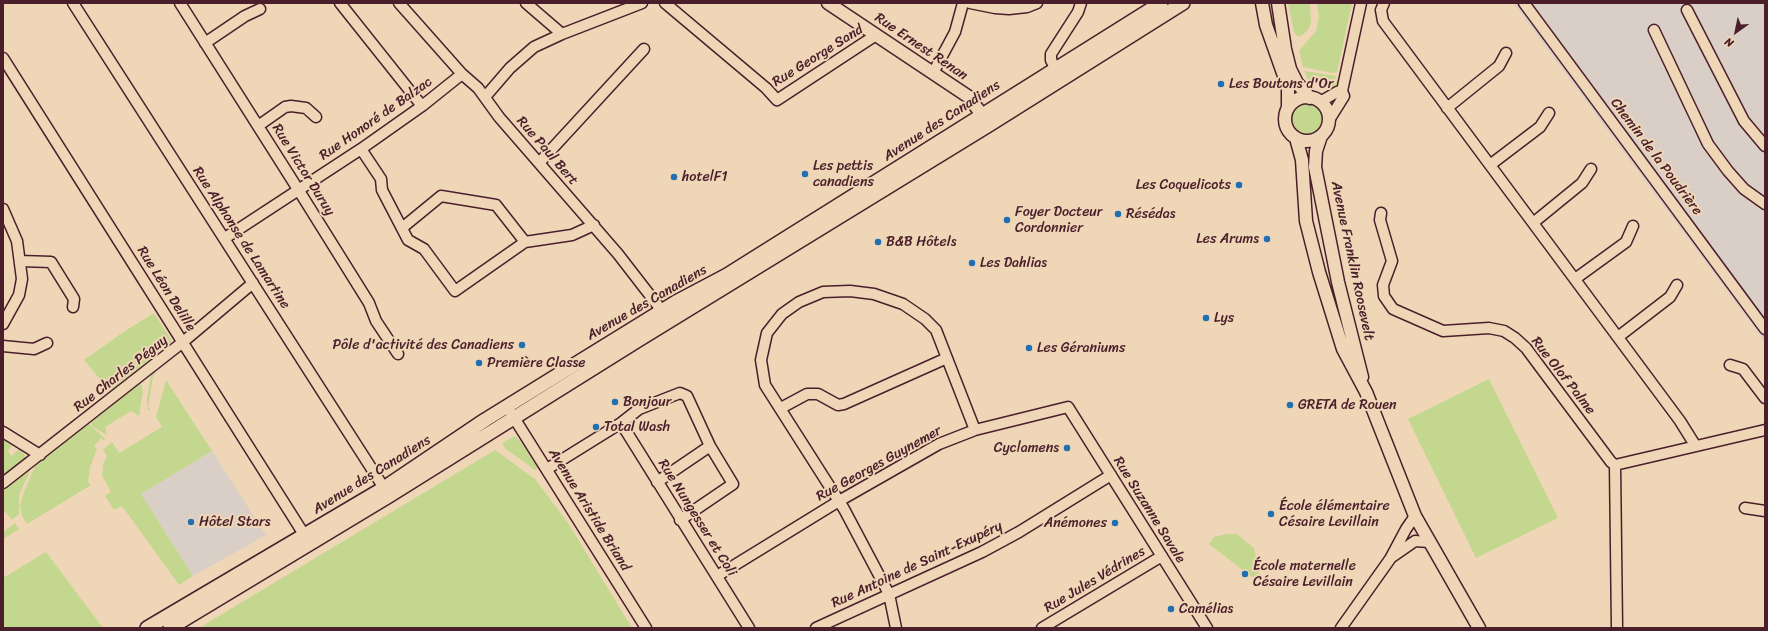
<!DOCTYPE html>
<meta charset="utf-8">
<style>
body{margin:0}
#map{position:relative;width:1768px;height:631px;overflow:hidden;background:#efd6b7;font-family:Sriracha,sans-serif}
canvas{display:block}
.frame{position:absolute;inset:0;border:4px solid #4a1f2b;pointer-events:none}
.north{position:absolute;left:1716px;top:12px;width:40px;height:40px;-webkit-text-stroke:3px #efd6b7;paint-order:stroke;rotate:213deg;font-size:11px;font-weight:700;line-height:16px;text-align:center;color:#4a1f2b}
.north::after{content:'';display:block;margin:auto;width:14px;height:18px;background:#4a1f2b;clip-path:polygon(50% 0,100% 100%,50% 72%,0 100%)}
</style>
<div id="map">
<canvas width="1768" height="631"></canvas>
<div class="frame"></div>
<div class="north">N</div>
</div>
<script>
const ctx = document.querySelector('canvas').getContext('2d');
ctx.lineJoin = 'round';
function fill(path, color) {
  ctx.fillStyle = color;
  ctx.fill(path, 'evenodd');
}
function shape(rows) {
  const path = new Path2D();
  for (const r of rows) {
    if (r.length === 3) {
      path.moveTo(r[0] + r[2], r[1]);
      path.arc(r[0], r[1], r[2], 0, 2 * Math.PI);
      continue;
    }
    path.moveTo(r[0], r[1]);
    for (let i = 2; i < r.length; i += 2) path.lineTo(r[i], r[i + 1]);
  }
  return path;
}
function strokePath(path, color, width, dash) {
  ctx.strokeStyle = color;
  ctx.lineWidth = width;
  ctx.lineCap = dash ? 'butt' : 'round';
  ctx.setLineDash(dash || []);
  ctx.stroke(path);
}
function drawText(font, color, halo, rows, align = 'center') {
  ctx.font = font + ' Sriracha,sans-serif';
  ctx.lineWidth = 4;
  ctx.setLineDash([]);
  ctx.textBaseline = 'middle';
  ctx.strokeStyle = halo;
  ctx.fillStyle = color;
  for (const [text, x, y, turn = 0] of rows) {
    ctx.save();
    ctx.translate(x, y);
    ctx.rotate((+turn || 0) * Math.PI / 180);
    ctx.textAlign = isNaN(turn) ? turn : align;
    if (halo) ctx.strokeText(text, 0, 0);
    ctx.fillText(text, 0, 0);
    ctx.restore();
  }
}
const built = shape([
 [1513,3,1765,3,1765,342],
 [212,451,266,535,193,576,141,494]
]);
const green = shape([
 [1288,3,1310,3,1311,23,1308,30,1301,36,1297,36,1294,32],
 [1317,3,1352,3,1337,72,1332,73,1303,67,1299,51,1316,31,1319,17],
 [1304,71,1336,76,1335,80,1339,83,1332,91,1310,82,1306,77,1307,76],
 [1307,119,15],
 [154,313,172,341,110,391,84,360,122,333],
 [158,368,153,377,148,407,150,409,150,411,147,409,147,398,151,376],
 [1489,379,1558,518,1476,558,1408,419],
 [166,380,212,451,141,494,193,576,179,585,122,506,114,510,105,496,111,492,102,475,103,464,107,456,103,450,112,442,119,453,162,427,156,417],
 [140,382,143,391,139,416,131,411,105,427,107,435,93,427,90,422],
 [88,423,105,439,104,441,101,438,94,446,97,449,90,467,88,482,91,485,27,524,22,516,20,506,24,492,35,466],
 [515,436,523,445,538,468,535,470,506,449,502,443],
 [3,441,6,441,12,445,8,452,12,456,19,449,25,455,24,459,3,476],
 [495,450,535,479,568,523,632,628,199,628],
 [31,469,19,495,19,514,12,520,3,509,3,490],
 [15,523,19,529,3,539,3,532],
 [1227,534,1237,534,1254,548,1259,571,1257,581,1209,544,1214,537],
 [46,552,103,628,3,628,3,578]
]);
const minor = shape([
 [73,3,384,488],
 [180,3,301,194,369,303,376,321,398,354],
 [340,3,422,106],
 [399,3,462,74,478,88,499,117,618,254,666,316],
 [526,3,562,34],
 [665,3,766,88,777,100,876,35],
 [970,3,995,8,1009,9,1027,7,1037,3],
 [1384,3,1381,10,1383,21,1680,421,1695,445],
 [1524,3,1765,329],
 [1687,10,1744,121,1765,146],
 [1654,30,1708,144,1728,171,1744,189,1765,204],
 [205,43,245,16,260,9],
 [3,58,305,536],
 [1055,68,1051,60,1051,54,1078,12,1081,3],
 [933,73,955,32,963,3],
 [485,97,510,68,534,47,562,34,642,3],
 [1320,102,1337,92,1342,91],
 [1447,108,1499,66,1506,53],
 [1329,120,1344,96,1342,91,1361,3],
 [258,126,285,107,291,106,306,108,316,117],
 [361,149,381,179,382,190,408,240,424,249,455,291,525,242,572,235,594,225],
 [539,163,644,49],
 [1490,165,1540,127,1549,113],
 [3,209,17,241,22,279,19,295,3,324],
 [1381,213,1380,220,1392,261,1383,285,1384,296,1393,309,1443,331,1489,328,1504,331,1515,338,1526,348,1611,462,1615,465],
 [1533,223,1582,183,1591,169],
 [402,228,441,196,496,205,525,242],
 [225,238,361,149,422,106,462,74],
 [20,261,51,262,74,299,73,307],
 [1575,279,1626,242,1633,226],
 [1618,337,1670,297,1677,285],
 [3,346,34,349,47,343],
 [1730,365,1743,369,1765,398],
 [781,408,807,394,818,394,838,405,844,404,947,358],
 [511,413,646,628],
 [621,423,749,628],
 [3,432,40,455],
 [1615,465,1617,628],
 [1615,465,1765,430],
 [547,469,621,423,639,409,680,393,687,396,710,446,733,484,680,520],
 [657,482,710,446],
 [3,483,183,342,253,283],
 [1745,508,1765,511],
 [1392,557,1415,541,1429,542],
 [717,576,839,501,939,444,975,430,1068,407,1207,628],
 [816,628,982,552,1019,532,1111,475],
 [896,628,889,594,844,509,765,385,761,360,767,333,782,314,799,302,823,292,850,291,874,294,903,304,925,319,936,330,975,430],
 [1042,628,1162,556],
 [1341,628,1390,559,1406,529,1415,516]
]);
const tertiary = shape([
 [828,3,969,97,987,122],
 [1262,3,1266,25,1288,87,1288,108],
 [1278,3,1285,49,1290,69,1297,83,1310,98],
 [1307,119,22],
 [1321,136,1316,151,1315,167,1338,282,1362,377],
 [1296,138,1302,160,1306,221,1319,272,1343,349,1366,392,1415,516,1479,628]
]);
const secondary = shape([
 [147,628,384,488,485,420,569,368,676,302,727,275,1161,3],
 [170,628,389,496,640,339,989,125,1183,3]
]);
const markers = [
 [1221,84,4,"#1f6fb2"],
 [805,174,4,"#1f6fb2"],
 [674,177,4,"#1f6fb2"],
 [1239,185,4,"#1f6fb2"],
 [1118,214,4,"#1f6fb2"],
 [1007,220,4,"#1f6fb2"],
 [1267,239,4,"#1f6fb2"],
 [878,242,4,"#1f6fb2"],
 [972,263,4,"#1f6fb2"],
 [1206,318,4,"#1f6fb2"],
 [522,345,4,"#1f6fb2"],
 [1029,348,4,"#1f6fb2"],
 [479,363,4,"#1f6fb2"],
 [615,402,4,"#1f6fb2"],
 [1290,405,4,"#1f6fb2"],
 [596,427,4,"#1f6fb2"],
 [1067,448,4,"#1f6fb2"],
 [1271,514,4,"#1f6fb2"],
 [191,522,4,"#1f6fb2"],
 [1115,523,4,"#1f6fb2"],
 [1245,574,4,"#1f6fb2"],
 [1171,609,4,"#1f6fb2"]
];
const streetNames = [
 ["Rue Ernest Renan",921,47,34],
 ["Rue George Sand",818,56,-32],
 ["Rue Honoré de Balzac",376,119,-35],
 ["Avenue des Canadiens",942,121,-33],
 ["Rue Paul Bert",547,151,49],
 ["Chemin de la Poudrière",1656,157,53],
 ["Rue Victor Duruy",303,170,58],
 ["Rue Alphonse de Lamartine",241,238,57],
 ["Avenue Franklin Roosevelt",1352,261,78],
 ["Rue Léon Delille",166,289,58],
 ["Avenue des Canadiens",647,303,-30],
 ["Rue Charles Péguy",121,374,-38],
 ["Rue Olof Palme",1563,376,52],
 ["Rue Georges Guynemer",879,464,-29],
 ["Avenue des Canadiens",372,475,-32],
 ["Avenue Aristide Briand",589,510,58],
 ["Rue Suzanne Savale",1149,510,58],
 ["Rue Nungesser et Coli",697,518,58],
 ["Rue Antoine de Saint-Exupéry",917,565,-25],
 ["Rue Jules Védrines",1095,580,-31]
];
const poiNames = [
 ["Les Boutons d'Or",1229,84],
 ["Les pettis",813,166],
 ["canadiens",813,182],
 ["hotelF1",682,177],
 ["Les Coquelicots",1231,185,"right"],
 ["Foyer Docteur",1015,212],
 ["Cordonnier",1015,228],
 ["Résédas",1126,214],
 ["Les Arums",1259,239,"right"],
 ["B&B Hôtels",886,242],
 ["Les Dahlias",980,263],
 ["Lys",1214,318],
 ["Pôle d'activité des Canadiens",514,345,"right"],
 ["Les Géraniums",1037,348],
 ["Première Classe",487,363],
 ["Bonjour",623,402],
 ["GRETA de Rouen",1298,405],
 ["Total Wash",604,427],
 ["Cyclamens",1059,448,"right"],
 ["École élémentaire",1279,506],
 ["Césaire Levillain",1279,522],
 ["Hôtel Stars",199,522],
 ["Anémones",1107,523,"right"],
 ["École maternelle",1253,566],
 ["Césaire Levillain",1253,582],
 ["Camélias",1179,609]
];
fill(built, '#dacfc7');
fill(green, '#c3d88e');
strokePath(minor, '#4a1f2b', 13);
strokePath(tertiary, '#4a1f2b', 15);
strokePath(secondary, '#4a1f2b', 16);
strokePath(minor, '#efd6b7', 10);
strokePath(tertiary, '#efd6b7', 12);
strokePath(secondary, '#efd6b7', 13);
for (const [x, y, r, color] of markers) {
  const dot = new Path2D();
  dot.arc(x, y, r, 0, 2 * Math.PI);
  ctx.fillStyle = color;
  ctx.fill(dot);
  strokePath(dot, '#efd6b7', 1.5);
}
drawText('14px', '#4a1f2b', '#efd6b7', streetNames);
drawText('14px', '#4a1f2b', '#efd6b7', poiNames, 'left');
</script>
